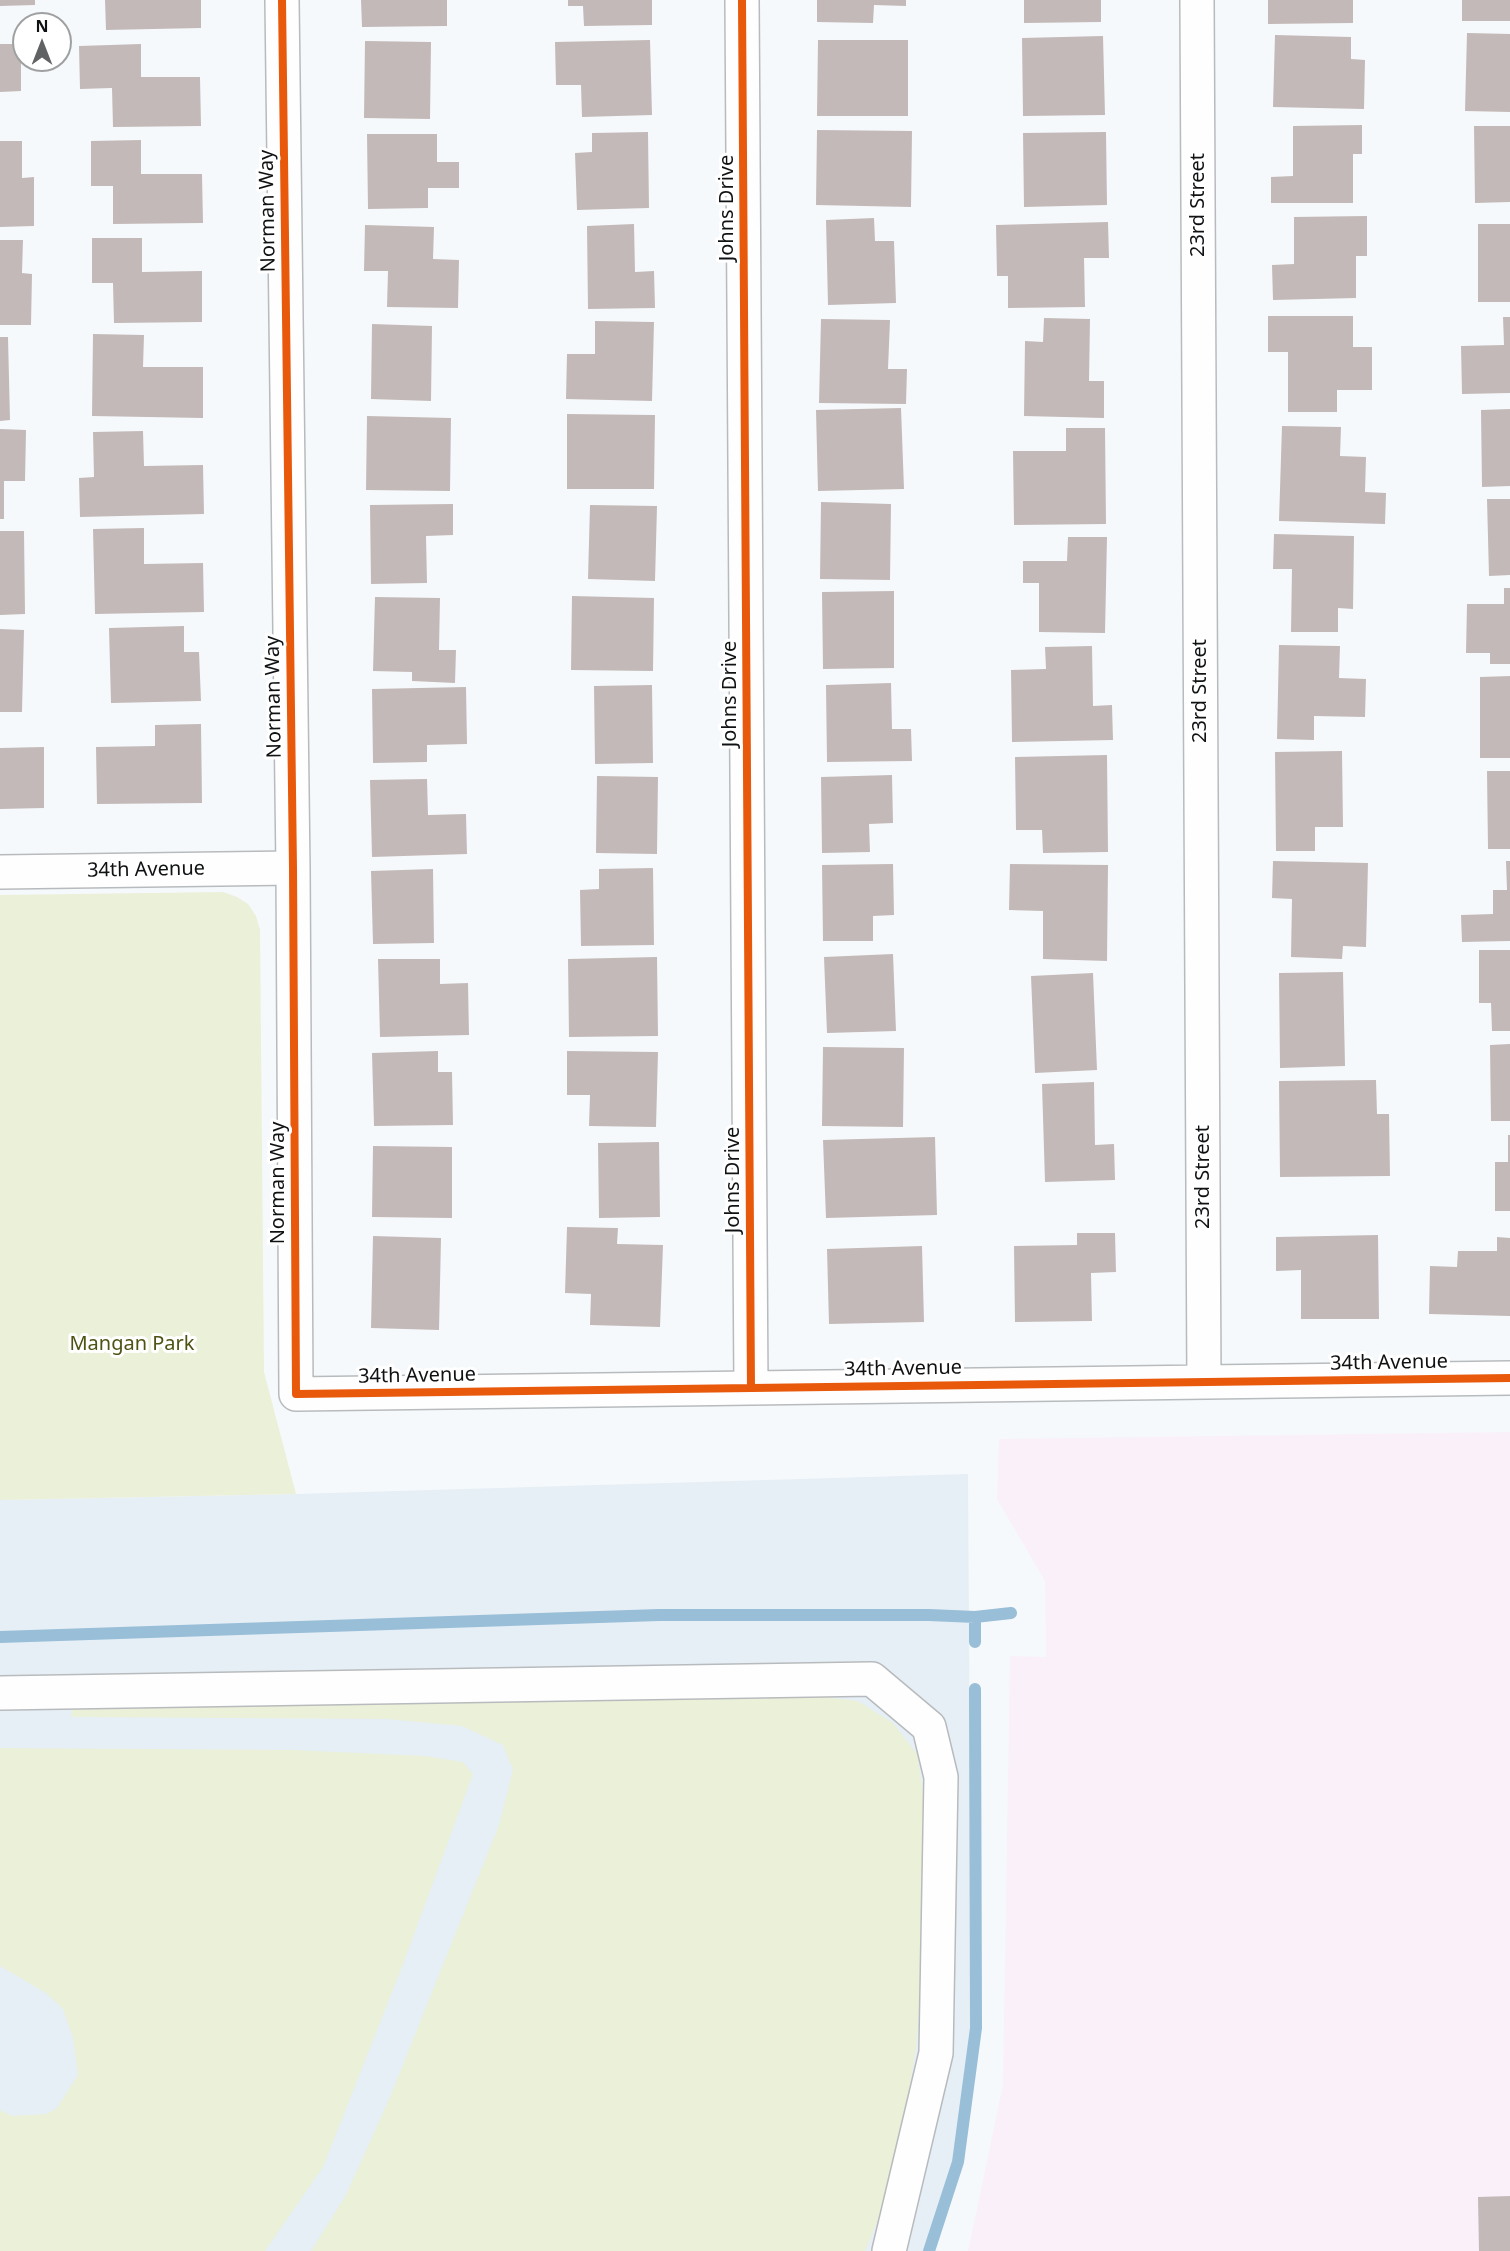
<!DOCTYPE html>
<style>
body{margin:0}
#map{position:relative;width:1510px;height:2251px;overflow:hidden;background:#f6f9fb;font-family:"Noto Sans",sans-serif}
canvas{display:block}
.north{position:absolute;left:12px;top:12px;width:60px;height:60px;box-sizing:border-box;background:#fff;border:2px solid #9fa0a1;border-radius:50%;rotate:0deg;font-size:16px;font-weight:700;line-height:24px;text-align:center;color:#0f1113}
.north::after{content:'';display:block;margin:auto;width:21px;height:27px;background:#606264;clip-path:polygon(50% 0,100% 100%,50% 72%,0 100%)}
</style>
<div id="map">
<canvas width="1510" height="2251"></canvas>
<div class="north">N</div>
</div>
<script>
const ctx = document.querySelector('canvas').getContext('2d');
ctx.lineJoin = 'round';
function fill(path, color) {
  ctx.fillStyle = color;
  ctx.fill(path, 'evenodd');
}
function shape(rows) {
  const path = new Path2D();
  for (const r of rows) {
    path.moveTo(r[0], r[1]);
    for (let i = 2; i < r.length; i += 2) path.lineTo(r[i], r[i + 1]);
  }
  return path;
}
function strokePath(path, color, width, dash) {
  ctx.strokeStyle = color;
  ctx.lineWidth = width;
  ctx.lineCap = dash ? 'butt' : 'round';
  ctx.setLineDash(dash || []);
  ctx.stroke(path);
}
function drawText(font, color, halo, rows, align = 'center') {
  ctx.font = font + ' "Noto Sans",sans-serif';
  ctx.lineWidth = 6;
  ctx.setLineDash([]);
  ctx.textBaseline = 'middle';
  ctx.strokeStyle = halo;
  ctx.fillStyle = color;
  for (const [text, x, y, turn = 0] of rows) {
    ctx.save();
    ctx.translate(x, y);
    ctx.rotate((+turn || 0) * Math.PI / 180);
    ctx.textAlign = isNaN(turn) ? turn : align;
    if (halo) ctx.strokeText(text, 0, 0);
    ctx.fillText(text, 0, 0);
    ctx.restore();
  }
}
const built = shape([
 [968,1474,972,2081,934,2251,0,2251,0,1500,296,1494]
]);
const industrial = shape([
 [1510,1432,1510,2251,968,2251,1003,2085,1010,1656,1046,1657,1045,1581,997,1499,999,1439]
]);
const green = shape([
 [223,892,237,897,248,904,256,916,260,930,264,1372,296,1494,0,1500,0,895],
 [799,1694,858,1701,893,1723,917,1754,924,1799,922,1965,916,2049,901,2138,878,2220,865,2251,311,2251,346,2195,390,2097,499,1825,513,1770,503,1745,462,1726,387,1719,71,1717,72,1709],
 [0,1748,294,1750,425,1756,463,1762,473,1774,402,1967,323,2167,265,2251,0,2251,0,2110,12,2116,46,2114,57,2108,78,2075,73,2038,63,2009,46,1993,0,1966]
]);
const stream = shape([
 [975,1617,975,1642],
 [0,1637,659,1615,929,1615,975,1617,1011,1613],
 [929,2251,958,2162,976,2028,975,1689]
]);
const building = shape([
 [0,0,35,0,35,5,0,6],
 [105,0,201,0,201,28,106,30],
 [361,0,447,0,447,26,362,27],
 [568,0,652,0,652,25,584,26,583,6,568,6],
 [817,0,906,0,906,6,874,5,873,23,817,22],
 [1024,0,1101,0,1101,22,1024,23],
 [1268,0,1353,0,1353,23,1268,24],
 [1462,0,1510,0,1510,21,1462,21],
 [1467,33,1510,34,1510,112,1465,111],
 [1275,35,1351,37,1351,59,1365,60,1364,109,1273,107],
 [1103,36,1105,115,1023,116,1022,38],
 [650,40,652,115,582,117,581,85,556,85,555,42],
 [818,40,908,40,908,116,817,116],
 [365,41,431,42,430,119,364,118],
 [0,44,21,44,21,91,0,92],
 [141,44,141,77,200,77,201,126,113,127,112,88,80,89,79,46],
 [1362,125,1362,154,1353,154,1353,203,1271,203,1271,177,1293,176,1293,126],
 [1474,126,1510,126,1510,202,1475,203],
 [817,130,912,131,911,207,816,205],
 [648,132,649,208,577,210,575,153,592,152,592,133],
 [1106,132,1107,205,1024,207,1023,133],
 [367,134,437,134,437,162,459,162,459,188,428,188,428,208,368,209],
 [141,140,141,174,202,174,203,223,113,224,113,186,91,186,91,141],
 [0,141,22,141,22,178,34,177,34,226,0,227],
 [1367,216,1367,256,1356,256,1356,298,1273,300,1272,265,1294,264,1294,217],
 [874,218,875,241,894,241,896,303,828,305,826,220],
 [1108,222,1109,258,1084,258,1085,307,1008,308,1008,276,997,276,996,225],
 [634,224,635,272,654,271,655,308,588,309,587,226],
 [1478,224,1510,224,1510,302,1478,302],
 [365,225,434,227,433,259,459,260,458,308,387,307,388,271,364,271],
 [92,238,142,238,142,272,202,271,202,322,114,323,113,283,92,283],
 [0,240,23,240,22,273,32,274,31,325,0,325],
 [1268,316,1353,316,1353,347,1372,347,1372,390,1337,390,1337,412,1288,412,1288,352,1268,352],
 [1503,317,1510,317,1510,393,1462,394,1461,346,1504,345],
 [1044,318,1090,319,1089,381,1104,381,1104,418,1024,416,1025,341,1043,342],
 [821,319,890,320,888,369,907,369,906,404,819,403],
 [595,321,654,322,652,401,566,399,567,354,595,354],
 [372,324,432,326,431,401,371,399],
 [93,334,144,335,143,367,203,367,203,418,92,416],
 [0,337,8,337,10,420,0,421],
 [901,408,904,489,818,491,816,410],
 [1510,409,1510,486,1482,487,1481,410],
 [567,414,655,415,654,489,567,489],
 [367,416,451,418,450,491,366,490],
 [1282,426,1341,427,1340,456,1366,457,1365,492,1386,493,1385,524,1279,521],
 [1066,428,1105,428,1106,524,1014,525,1013,451,1066,451],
 [0,429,26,430,25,481,4,481,4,519,0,519],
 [143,431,144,466,203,465,204,514,80,517,79,478,94,477,93,432],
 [1487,499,1510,499,1510,575,1489,576],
 [821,502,891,504,890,580,820,579],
 [453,504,453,535,426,536,427,583,371,584,370,505],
 [590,505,657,506,655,581,588,579],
 [144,528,144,564,203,563,204,612,95,614,93,529],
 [0,531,24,531,25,614,0,615],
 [1274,534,1354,536,1353,609,1338,608,1338,632,1291,632,1292,569,1273,569],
 [1068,537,1107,537,1105,633,1039,632,1039,583,1023,583,1023,561,1067,561],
 [1504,588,1510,588,1510,664,1490,664,1490,653,1466,653,1467,604,1504,604],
 [894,591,894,668,823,669,822,592],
 [572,596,654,598,653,671,571,670],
 [375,597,440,598,439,650,456,650,455,683,412,681,412,672,373,671],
 [184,626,184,652,199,652,201,701,111,703,109,628],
 [0,629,24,630,22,712,0,712],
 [1279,645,1340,646,1339,678,1366,679,1365,717,1314,716,1314,740,1277,739],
 [1092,646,1093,706,1112,705,1113,740,1012,742,1011,670,1046,669,1045,647],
 [1510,676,1510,758,1480,758,1480,677],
 [891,683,892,729,911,729,912,761,827,762,826,685],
 [652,685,653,763,595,764,594,686],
 [466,687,467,744,427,745,427,762,373,763,372,689],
 [201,724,202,803,97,804,96,747,155,746,155,725],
 [44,747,44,808,0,809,0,748],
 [1342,751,1343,827,1315,827,1315,851,1276,851,1275,752],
 [1107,755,1108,852,1043,853,1042,830,1016,830,1015,757],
 [1487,771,1510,771,1510,849,1488,849],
 [892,775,893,823,869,824,870,852,822,853,821,777],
 [597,776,658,777,657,854,596,853],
 [427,779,428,815,466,814,467,854,372,857,370,780],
 [1273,861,1368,863,1366,947,1343,946,1342,959,1291,957,1292,899,1272,898],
 [1506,861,1510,861,1510,941,1462,942,1461,915,1493,914,1493,890,1507,890],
 [893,864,894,915,873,916,873,941,823,941,822,865],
 [1010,864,1108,865,1107,961,1043,959,1043,911,1009,910],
 [653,868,654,945,581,946,580,890,599,889,599,869],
 [433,869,434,943,373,944,371,871],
 [1479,950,1510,950,1510,1031,1492,1031,1491,1003,1479,1003],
 [893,954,896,1031,827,1033,824,957],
 [657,957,658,1036,569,1037,568,959],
 [378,959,440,959,440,984,468,983,469,1035,380,1037],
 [1343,972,1345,1066,1280,1068,1279,973],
 [1093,973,1097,1070,1035,1073,1031,976],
 [1510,1044,1510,1121,1491,1121,1490,1045],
 [823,1047,904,1048,903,1127,822,1126],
 [438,1051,438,1072,452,1072,453,1125,374,1126,372,1053],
 [567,1051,658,1052,656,1127,589,1126,590,1095,567,1095],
 [1376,1080,1377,1114,1389,1114,1390,1176,1280,1177,1279,1081],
 [1094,1082,1095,1145,1114,1144,1115,1180,1045,1182,1042,1084],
 [1508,1135,1510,1135,1510,1211,1495,1211,1495,1162,1508,1162],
 [935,1137,937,1215,826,1218,823,1140],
 [659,1142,660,1217,599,1218,598,1143],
 [373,1146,452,1147,452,1218,372,1217],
 [567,1227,618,1228,617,1244,663,1245,660,1327,590,1325,591,1294,565,1293],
 [1077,1233,1115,1233,1116,1272,1091,1273,1092,1321,1015,1322,1014,1246,1077,1245],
 [1378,1235,1379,1319,1301,1319,1301,1270,1276,1271,1276,1237],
 [373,1236,441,1238,439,1330,371,1328],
 [1497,1237,1510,1238,1510,1316,1429,1314,1430,1266,1457,1267,1458,1251,1497,1251],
 [922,1246,924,1322,829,1324,827,1249],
 [1510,2196,1510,2251,1479,2251,1478,2197]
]);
const minor = shape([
 [282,0,293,868,296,1394,1510,1378],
 [742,0,751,1388],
 [1197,0,1204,1382],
 [0,872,293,868],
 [0,1693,872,1679,929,1727,941,1777,936,2053,889,2251]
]);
const cycleway = shape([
 [282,0,293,868,296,1394,1510,1378],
 [742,0,751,1388]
]);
const streetNames = [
 ["23rd Street",1198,205,-90],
 ["Johns Drive",727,208,-90],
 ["Norman Way",268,211,-91],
 ["23rd Street",1200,691,-90],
 ["Johns Drive",730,694,-90],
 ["Norman Way",274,697,-91],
 ["34th Avenue",146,870,-1],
 ["23rd Street",1203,1177,-90],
 ["Johns Drive",733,1180,-90],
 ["Norman Way",278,1183,-90],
 ["34th Avenue",1389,1363,-1],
 ["34th Avenue",903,1369,-1],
 ["34th Avenue",417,1376,-1]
];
const parkNames = [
 ["Mangan Park",132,1344]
];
fill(built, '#e6eff6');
fill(industrial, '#f9f0f9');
fill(green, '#ebf0d9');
strokePath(stream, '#99bed8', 12);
fill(building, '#c3b9b8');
strokePath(minor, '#b8bbbd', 36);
strokePath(minor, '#fefefe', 33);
strokePath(cycleway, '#e8590c', 8);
drawText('20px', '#0f1113', '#fff', streetNames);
drawText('20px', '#4e5313', '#fff', parkNames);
</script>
